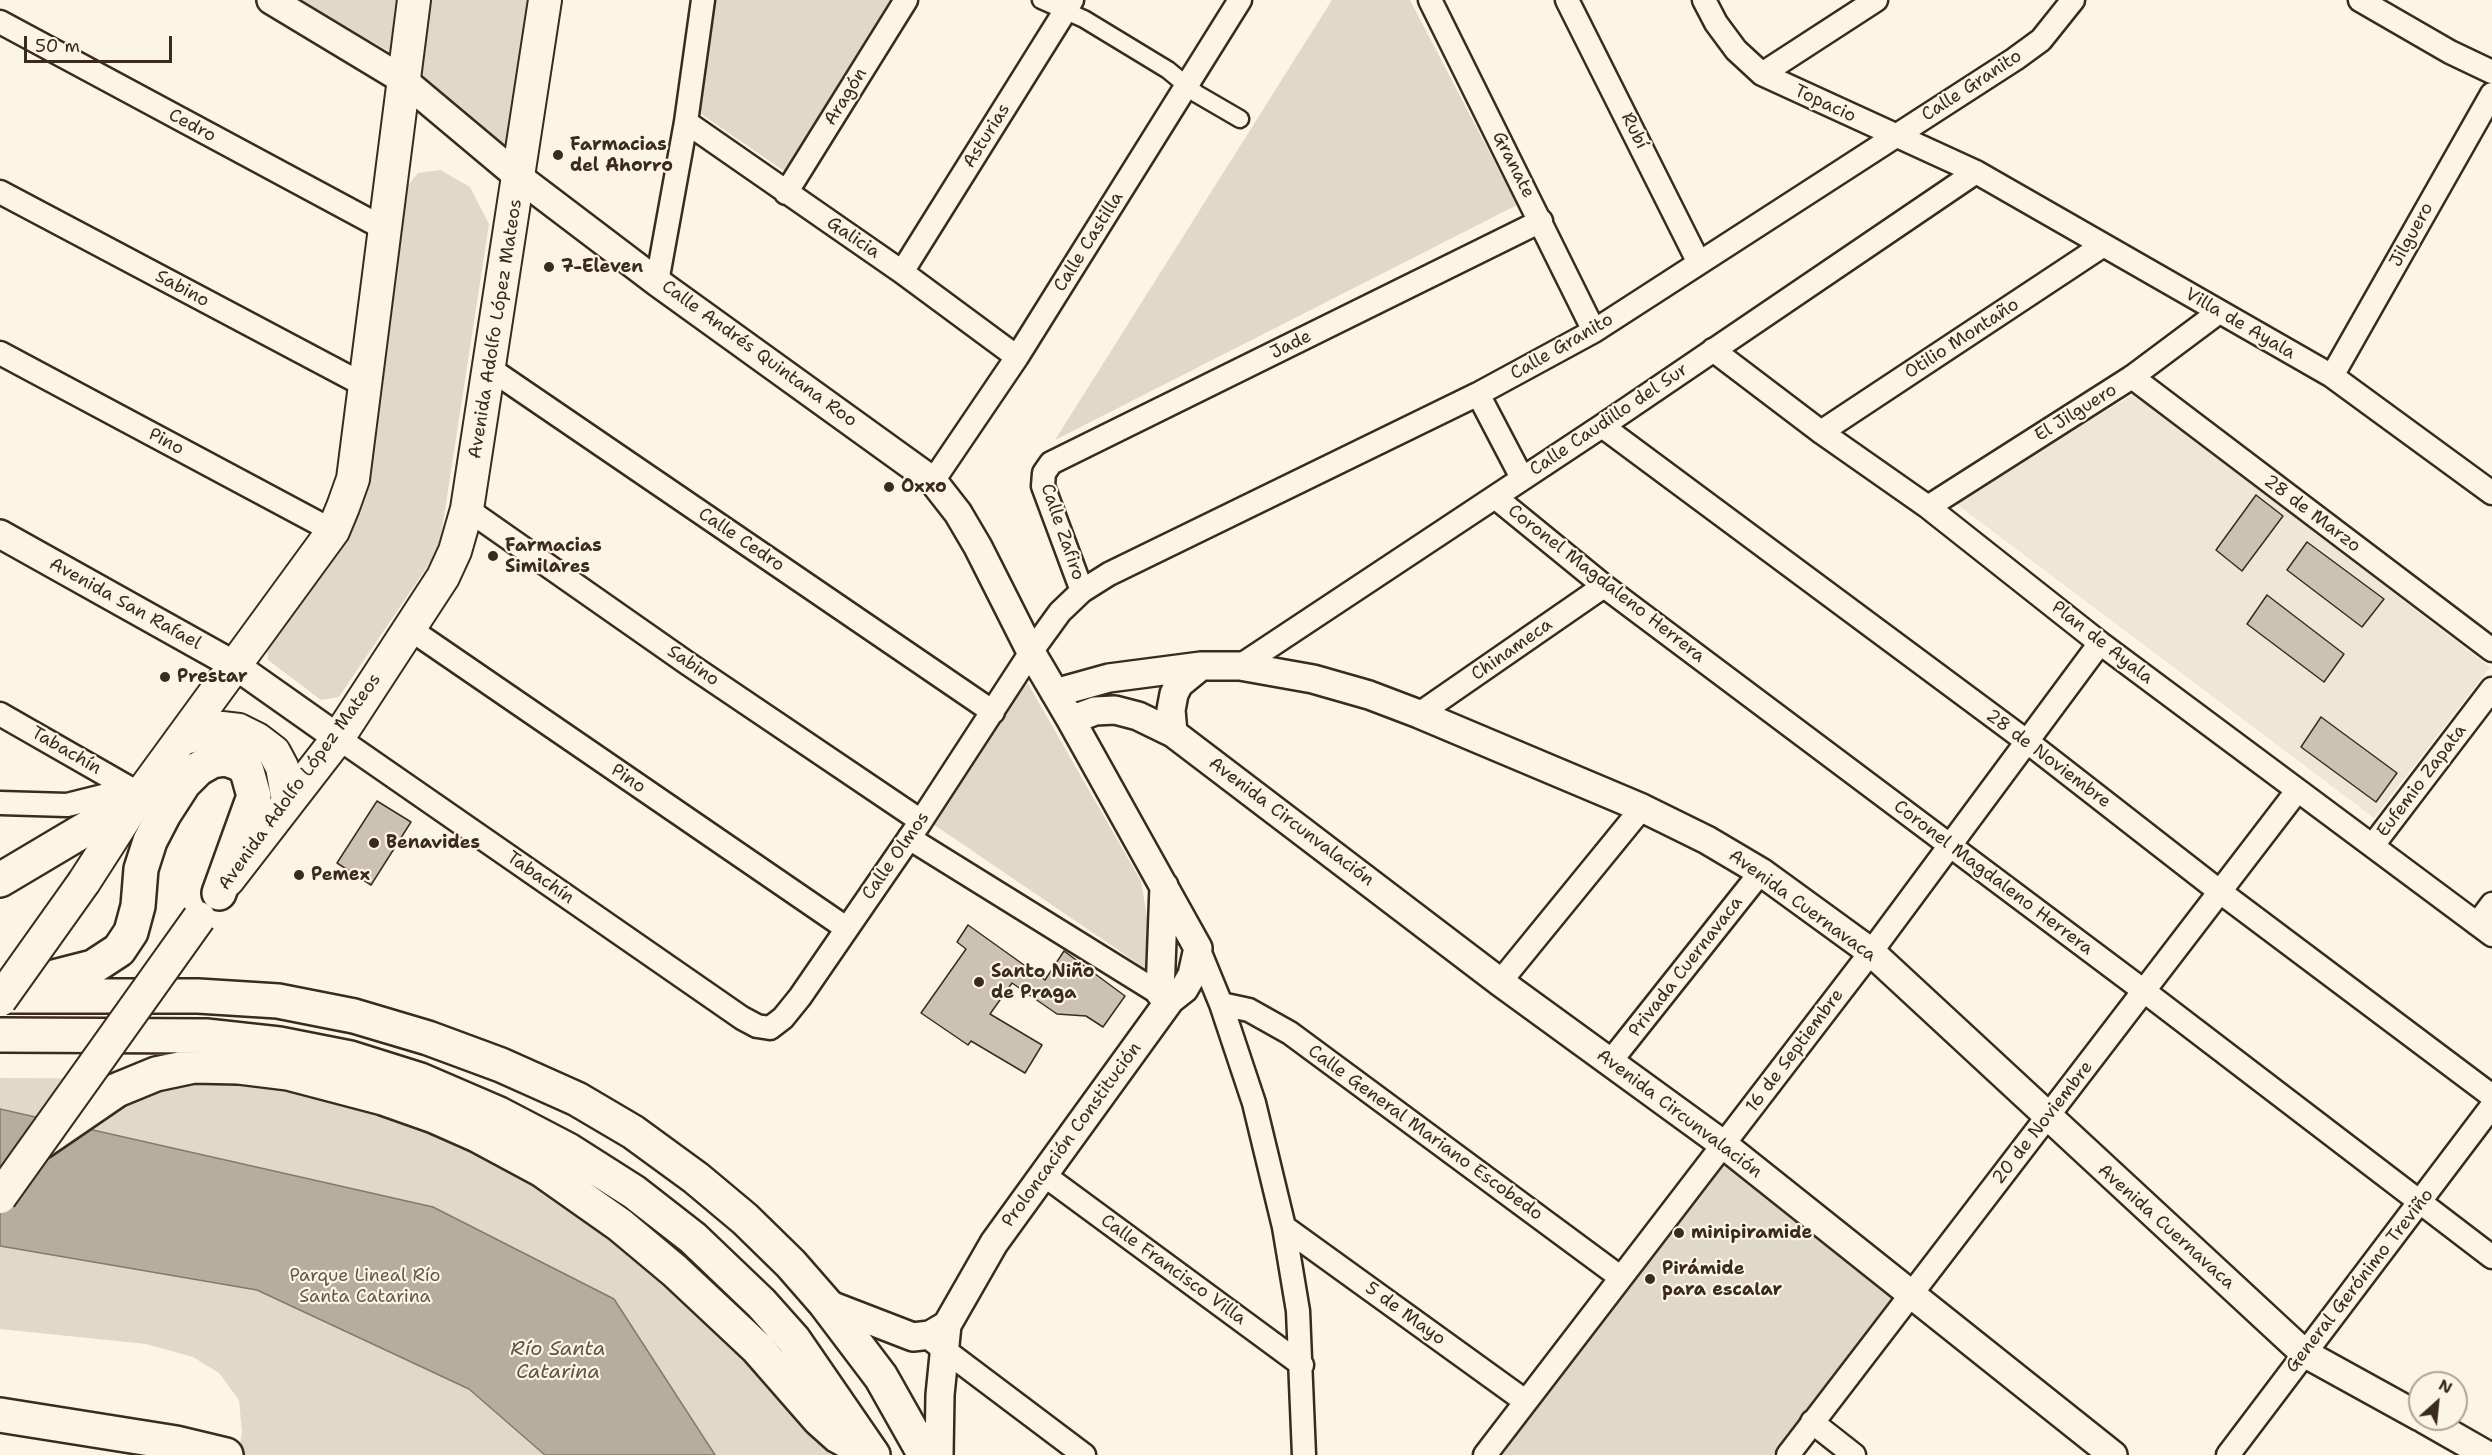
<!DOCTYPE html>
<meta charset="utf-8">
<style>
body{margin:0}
#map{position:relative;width:2492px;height:1455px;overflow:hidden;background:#fcf5e5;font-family:"Shantell Sans",sans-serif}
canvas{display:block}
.north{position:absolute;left:2408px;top:1371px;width:60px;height:60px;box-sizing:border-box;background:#fcf5e5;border:2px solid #afa495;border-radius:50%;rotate:27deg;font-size:16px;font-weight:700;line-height:24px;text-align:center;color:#3b2a1e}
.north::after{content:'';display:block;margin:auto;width:21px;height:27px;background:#3b2a1e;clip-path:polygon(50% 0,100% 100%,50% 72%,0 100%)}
.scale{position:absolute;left:24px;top:36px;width:148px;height:27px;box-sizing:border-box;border:3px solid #3b2a1e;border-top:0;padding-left:8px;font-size:18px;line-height:21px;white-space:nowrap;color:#3b2a1e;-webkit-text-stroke:4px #fcf5e5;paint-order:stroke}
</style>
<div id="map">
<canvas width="2492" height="1455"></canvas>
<div class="north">N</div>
<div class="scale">50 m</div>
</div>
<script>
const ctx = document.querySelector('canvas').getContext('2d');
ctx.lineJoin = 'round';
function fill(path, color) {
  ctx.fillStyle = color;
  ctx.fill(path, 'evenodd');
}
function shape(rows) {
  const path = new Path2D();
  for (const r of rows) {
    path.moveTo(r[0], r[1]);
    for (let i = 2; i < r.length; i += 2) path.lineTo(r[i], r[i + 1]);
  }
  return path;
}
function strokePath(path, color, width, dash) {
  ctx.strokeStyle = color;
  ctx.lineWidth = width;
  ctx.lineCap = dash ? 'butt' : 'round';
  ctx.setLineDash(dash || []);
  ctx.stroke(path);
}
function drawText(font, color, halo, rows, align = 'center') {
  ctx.font = font + ' "Shantell Sans",sans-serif';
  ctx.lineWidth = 4.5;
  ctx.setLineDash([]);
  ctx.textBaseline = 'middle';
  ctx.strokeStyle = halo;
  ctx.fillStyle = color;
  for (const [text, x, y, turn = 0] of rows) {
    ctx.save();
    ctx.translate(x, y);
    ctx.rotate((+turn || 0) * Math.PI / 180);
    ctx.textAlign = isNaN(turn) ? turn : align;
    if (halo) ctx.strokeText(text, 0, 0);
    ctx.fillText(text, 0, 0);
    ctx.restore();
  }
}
const built = shape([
 [2134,394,2490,667,2374,818,1954,502]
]);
const green = shape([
 [299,0,402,0,394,54],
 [423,0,534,0,511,157,415,71],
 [715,0,894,0,787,173,698,112],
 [1332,0,1410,0,1517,205,1055,440],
 [440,170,470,187,489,224,439,549,339,697,321,700,268,660,267,644,342,538,402,193,418,173],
 [1027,682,1141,881,1150,936,1149,971,930,822],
 [0,1078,202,1079,287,1089,367,1108,462,1142,537,1177,659,1259,816,1435,830,1455,238,1455,242,1432,239,1400,219,1373,193,1357,146,1344,0,1329],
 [1723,1163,1896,1296,1772,1455,1497,1455]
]);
const water = shape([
 [0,1109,433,1207,614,1299,715,1455,545,1455,469,1389,257,1290,0,1246,0,1109]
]);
const building = shape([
 [2256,495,2283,516,2242,571,2216,550,2256,495],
 [2307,542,2384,599,2362,627,2287,570,2307,542],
 [2267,595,2344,654,2324,682,2247,624,2267,595],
 [2321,717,2397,773,2376,802,2301,747,2321,717],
 [377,801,411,822,371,885,337,863,377,801],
 [968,925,1045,980,1064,951,1125,996,1103,1027,1086,1016,1057,1014,1012,983,990,1014,1042,1045,1025,1073,971,1041,968,1045,921,1013,966,949,957,942,968,925]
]);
const pedestrian = shape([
 [1041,0,1084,19,1168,70,1197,94,1240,119]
]);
const minor = shape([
 [1430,0,1594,331],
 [1567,0,1699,263],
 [1704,0,1716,23,1736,50,1762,74,1976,172,2332,376,2492,493],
 [2360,0,2450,52,2492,72],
 [0,22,385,229],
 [1762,74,1876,0],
 [686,122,902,272,1017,357],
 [0,192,364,385],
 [786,193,906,0],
 [902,272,1072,0],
 [657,282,686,122,703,0],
 [1713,350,1821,432,1928,507,2100,643,2492,935],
 [0,353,333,531],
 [489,368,993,712],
 [2332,376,2492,94],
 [2132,377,2492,650],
 [1478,394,1522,478],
 [1602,426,2029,743,2219,891,2492,1096],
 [1821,432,2102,246],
 [933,481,1017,357,1240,0],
 [1495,497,1604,586,2144,991,2492,1257],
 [1928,507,2132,377,2219,312],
 [467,509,687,663,921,821],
 [1082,591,1043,486,1044,473,1051,463,1541,221],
 [410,629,846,928],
 [1240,666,1602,426,1976,172],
 [0,714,131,789],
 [1419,714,1604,586],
 [338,738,742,1018,757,1026,770,1028,783,1018,800,997,921,821,1031,652,1060,612,1082,591,1109,574,1478,394,1594,331,2015,59,2041,40,2073,0],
 [0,803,67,805,131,789,137,790],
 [909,838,1170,1000],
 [2373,845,2492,689],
 [2477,924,2492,904],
 [1198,948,1221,1004,1254,1103,1284,1227,1298,1311,1304,1455],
 [1500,982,1642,808],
 [1221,1004,1249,1010,1290,1033,1620,1277],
 [1610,1062,1761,872],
 [1044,1175,1302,1365],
 [1284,1227,1525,1401],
 [934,1342,1084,1455],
 [1812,1422,1854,1455],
 [1485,1455,1871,952,2100,643],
 [1788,1455,2297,791],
 [2228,1455,2492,1106]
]);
const tertiary = shape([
 [271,0,402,79,520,178,657,282,933,481,958,513,978,547,1031,652,1071,720,1198,948,1192,975,1184,989,1170,1000,994,1243,947,1325,940,1395,939,1455],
 [0,534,236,666,338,738],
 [1055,693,1109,678,1201,666,1240,666,1313,679,1369,695,1419,714,1642,808,1707,840,1761,872,1871,952,2304,1353,2420,1417],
 [1071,720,1095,711,1115,710,1138,716,1173,733,1500,982,1724,1145,2113,1455],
 [1173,733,1171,710,1174,694,1179,684,1201,666],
 [1160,993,1164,886],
 [825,1303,913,1337,930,1335,947,1325],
 [2424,1419,2487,1455]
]);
const secondary = shape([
 [181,739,222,728,239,730,257,739,274,752,282,767,288,801],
 [228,880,338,738,443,577,455,551,467,509,545,0],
 [84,882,138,798,333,531,343,507,353,479,414,0]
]);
const trunk = shape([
 [0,880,138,798],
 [15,987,93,967,119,950,131,932,138,906,141,869,150,841,164,814,184,783,198,769,212,761,226,759,240,764,247,771,254,796,219,893],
 [0,996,198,996,278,1001,354,1016,428,1038,501,1065,577,1099,633,1132,696,1178,745,1219,791,1264,825,1303,881,1377,925,1455],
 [0,1035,206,1036,279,1044,350,1058,420,1080,499,1114,568,1150,634,1192,693,1238,761,1303,794,1340,873,1455],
 [41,1142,117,1090,156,1074,194,1066,239,1067,288,1073,383,1098,434,1116,477,1135,542,1170,620,1225,675,1271,757,1348,819,1419,838,1436,862,1449],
 [0,1415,176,1443,226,1455]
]);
const secondaryBridge = shape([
 [0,1000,84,882],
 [0,1197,199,918]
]);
const markers = [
 [558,155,6,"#3b2a1e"],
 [549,267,6,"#3b2a1e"],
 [889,487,6,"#3b2a1e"],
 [493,556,6,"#3b2a1e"],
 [165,677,6,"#3b2a1e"],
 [374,843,6,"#3b2a1e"],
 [299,875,6,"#3b2a1e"],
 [979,982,6,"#3b2a1e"],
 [1679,1233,6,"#3b2a1e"],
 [1650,1279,6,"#3b2a1e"]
];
const streetNames = [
 ["Calle Granito",1972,86,-33],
 ["Aragón",846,97,-58],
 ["Topacio",1825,104,25],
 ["Cedro",192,126,28],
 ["Rubí",1634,131,63],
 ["Asturias",987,136,-58],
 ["Granate",1513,165,63],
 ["Jilguero",2412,235,-61],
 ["Galicia",853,238,34],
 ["Calle Castilla",1089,242,-58],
 ["Sabino",182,289,28],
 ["Villa de Ayala",2240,324,30],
 ["Avenida Adolfo López Mateos",496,329,-81],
 ["Otilio Montaño",1962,339,-33],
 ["Jade",1291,345,-26],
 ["Calle Granito",1562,347,-30],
 ["Calle Andrés Quintana Roo",759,354,36],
 ["El Jilguero",2076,413,-32],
 ["Calle Caudillo del Sur",1609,420,-34],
 ["Pino",166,442,28],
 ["28 de Marzo",2312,514,37],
 ["Calle Zafiro",1062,532,71],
 ["Calle Cedro",741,540,34],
 ["Coronel Magdaleno Herrera",1606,584,38],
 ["Avenida San Rafael",125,604,29],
 ["Plan de Ayala",2102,643,38],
 ["Chinameca",1512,650,-35],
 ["Sabino",693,666,34],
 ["Tabachín",66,751,30],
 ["28 de Noviembre",2048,759,37],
 ["Pino",628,779,34],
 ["Eufemio Zapata",2422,781,-53],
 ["Avenida Adolfo López Mateos",300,782,-54],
 ["Avenida Circunvalación",1291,822,37],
 ["Calle Olmos",896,856,-55],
 ["Tabachín",540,878,35],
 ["Coronel Magdaleno Herrera",1993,878,37],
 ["Avenida Cuernavaca",1802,906,36],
 ["Privada Cuernavaca",1686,967,-52],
 ["16 de Septiembre",1795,1051,-53],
 ["Avenida Circunvalación",1679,1114,37],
 ["20 de Noviembre",2043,1123,-52],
 ["Calle General Mariano Escobedo",1425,1133,36],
 ["Proloncación Constitución",1072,1135,-54],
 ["Avenida Cuernavaca",2166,1227,42],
 ["Calle Francisco Villa",1173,1270,36],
 ["General Gerónimo Treviño",2360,1281,-52],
 ["5 de Mayo",1405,1314,36]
];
const poiNames = [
 ["Farmacias",570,145],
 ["del Ahorro",570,166],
 ["7-Eleven",561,267],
 ["Oxxo",901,487],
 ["Farmacias",505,546],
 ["Similares",505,567],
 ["Prestar",177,677],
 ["Benavides",386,843],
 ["Pemex",311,875],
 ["Santo Niño",991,972],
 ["de Praga",991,993],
 ["minipiramide",1691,1233],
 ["Pirámide",1662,1269],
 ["para escalar",1662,1290]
];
const parkNames = [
 ["Parque Lineal Río",365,1276],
 ["Santa Catarina",365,1297]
];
const waterNames = [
 ["Río Santa",558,1350],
 ["Catarina",558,1373]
];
fill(built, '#eee6d6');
fill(green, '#e0d8c8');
fill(water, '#b7ad9e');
strokePath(water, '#85796b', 1.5);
fill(building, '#ccc2b3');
strokePath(building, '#3b2a1e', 1.5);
strokePath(pedestrian, '#3b2a1e', 21);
strokePath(minor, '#3b2a1e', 27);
strokePath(tertiary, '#3b2a1e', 32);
strokePath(secondary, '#3b2a1e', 36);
strokePath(trunk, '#3b2a1e', 38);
strokePath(pedestrian, '#fcf5e5', 16);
strokePath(minor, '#fcf5e5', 22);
strokePath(tertiary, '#fcf5e5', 27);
strokePath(secondary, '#fcf5e5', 32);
strokePath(trunk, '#fcf5e5', 33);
strokePath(secondaryBridge, '#3b2a1e', 36, []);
strokePath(secondaryBridge, '#fcf5e5', 32);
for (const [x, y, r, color] of markers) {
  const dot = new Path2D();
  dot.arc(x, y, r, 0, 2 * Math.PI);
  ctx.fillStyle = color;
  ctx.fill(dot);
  strokePath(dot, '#fcf5e5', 2);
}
drawText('18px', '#3b2a1e', '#fcf5e5', streetNames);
drawText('bold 18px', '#3b2a1e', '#fcf5e5', poiNames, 'left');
drawText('18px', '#645648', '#fcf5e5', parkNames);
drawText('italic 20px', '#605144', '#fcf5e5', waterNames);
</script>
